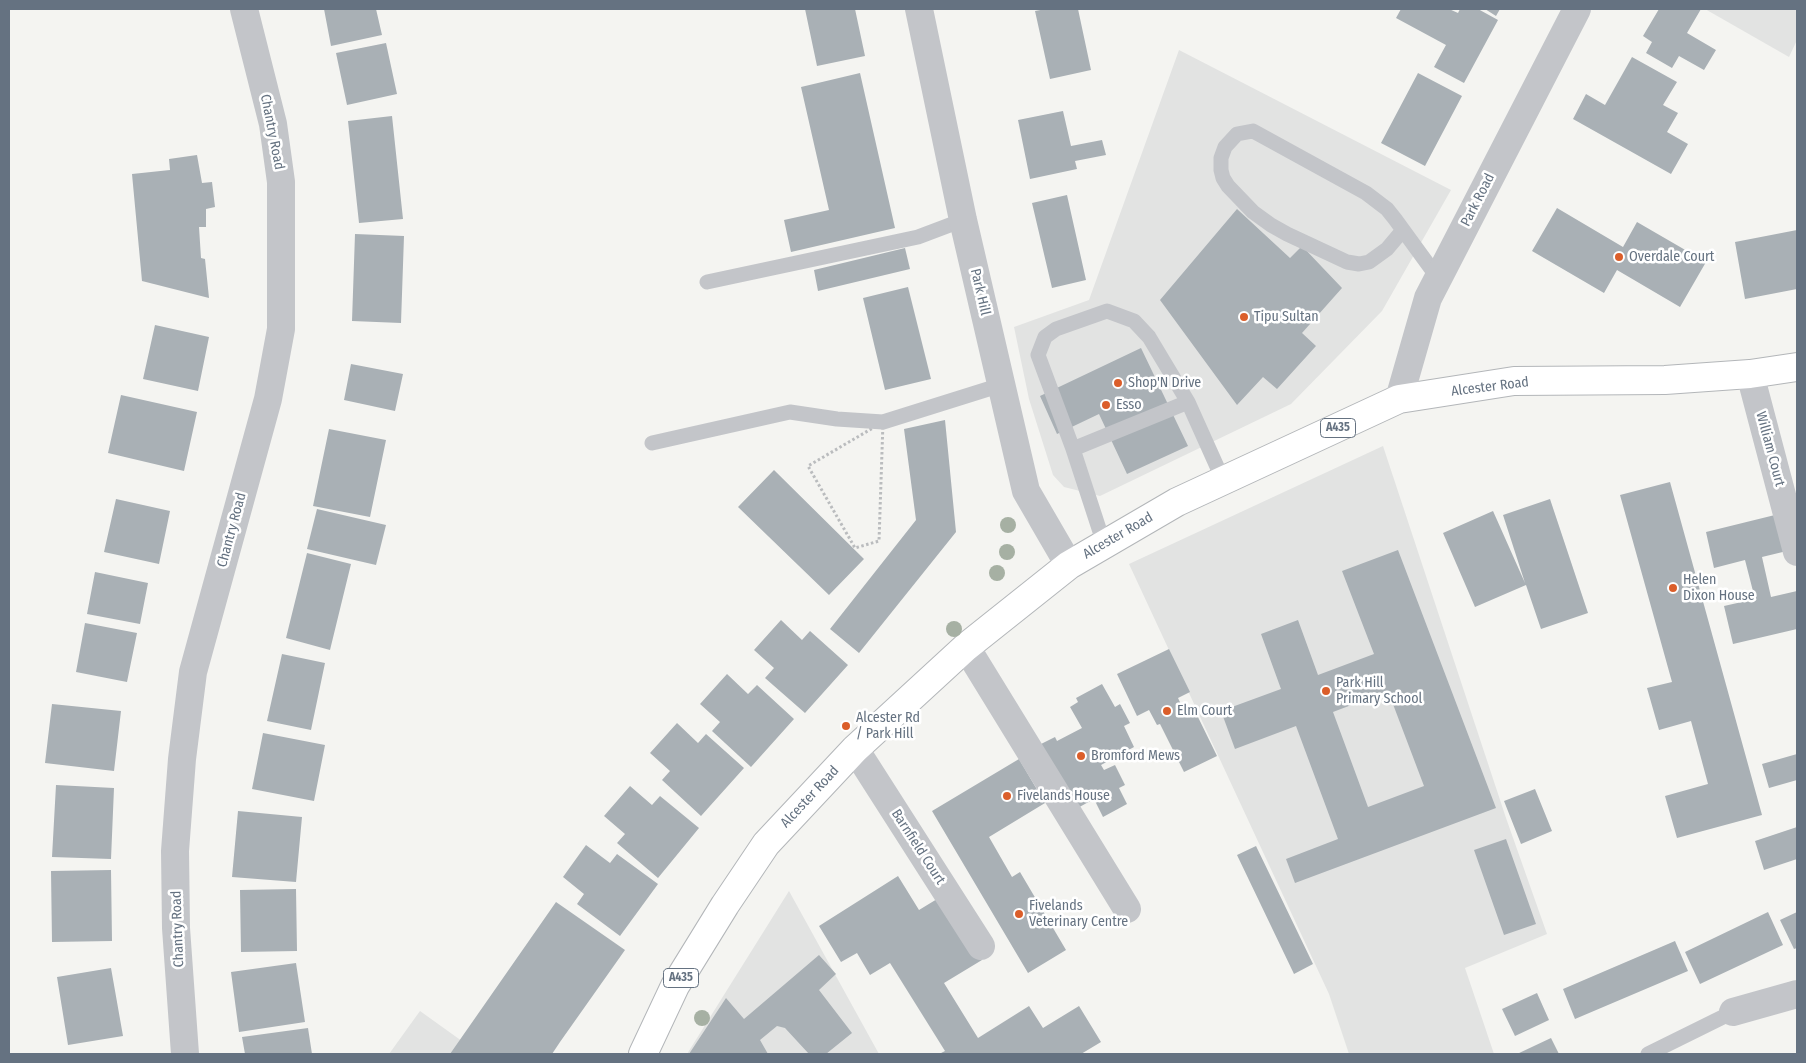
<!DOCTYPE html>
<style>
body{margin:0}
#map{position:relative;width:1806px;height:1063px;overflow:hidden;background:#f4f4f1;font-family:"Fira Sans Condensed",sans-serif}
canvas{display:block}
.frame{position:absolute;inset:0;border:10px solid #657281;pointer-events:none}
</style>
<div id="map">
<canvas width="1806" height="1063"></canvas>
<div class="frame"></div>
</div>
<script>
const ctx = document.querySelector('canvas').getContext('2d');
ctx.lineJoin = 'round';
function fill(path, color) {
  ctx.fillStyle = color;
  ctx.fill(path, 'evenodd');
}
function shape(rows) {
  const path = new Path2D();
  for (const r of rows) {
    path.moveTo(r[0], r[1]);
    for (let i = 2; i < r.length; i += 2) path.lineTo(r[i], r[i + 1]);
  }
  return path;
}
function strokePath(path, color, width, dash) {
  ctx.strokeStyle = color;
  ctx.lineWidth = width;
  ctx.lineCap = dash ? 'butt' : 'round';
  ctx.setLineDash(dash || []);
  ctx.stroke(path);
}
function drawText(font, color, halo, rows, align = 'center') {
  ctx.font = font + ' "Fira Sans Condensed",sans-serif';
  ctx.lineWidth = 5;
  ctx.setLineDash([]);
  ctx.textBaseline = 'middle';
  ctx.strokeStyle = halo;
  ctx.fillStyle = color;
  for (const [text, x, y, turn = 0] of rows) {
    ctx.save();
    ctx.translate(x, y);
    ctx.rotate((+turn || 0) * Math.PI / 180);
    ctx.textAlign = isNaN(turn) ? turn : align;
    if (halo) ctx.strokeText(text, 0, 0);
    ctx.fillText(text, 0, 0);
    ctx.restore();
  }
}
const built = shape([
 [1705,9,1797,9,1797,40,1789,57],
 [1179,50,1451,190,1382,311,1291,404,1100,496,1064,487,1053,475,1029,399,1014,327,1089,300],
 [1383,446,1506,818,1547,934,1465,968,1494,1054,1349,1054,1329,994,1129,564],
 [789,891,879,1054,687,1054],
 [420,1011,480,1054,389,1054]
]);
const building = shape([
 [324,9,376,9,382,35,331,46],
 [805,9,855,9,865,56,817,66],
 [1046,9,1078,9,1091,70,1050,79,1035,11],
 [1401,9,1449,9,1458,13,1460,9,1478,9,1498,20,1464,83,1434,67,1446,45,1396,18],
 [1485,9,1500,9,1496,16],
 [1659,9,1701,9,1687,33,1716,50,1704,70,1679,56,1672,68,1646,53,1652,42,1643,36],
 [386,43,397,94,347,105,336,53],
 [1632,57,1677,82,1663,105,1678,113,1667,132,1688,144,1671,174,1573,119,1586,94,1605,105],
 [860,73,895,228,791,252,784,220,829,210,801,87],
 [1418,73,1462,96,1425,166,1381,143],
 [1063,111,1071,146,1102,140,1106,155,1075,161,1077,169,1030,179,1018,120],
 [392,116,403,219,359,223,348,121],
 [197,155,202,183,212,182,215,207,206,209,206,227,199,227,201,258,205,259,209,298,142,281,132,174,170,170,169,159],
 [1067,195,1086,280,1052,288,1032,203],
 [1557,208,1623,247,1637,222,1706,262,1680,307,1617,270,1604,293,1532,251],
 [1237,209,1290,258,1302,246,1342,288,1302,333,1316,346,1277,389,1263,377,1237,405,1160,300],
 [1797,230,1797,289,1745,299,1735,242],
 [355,234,404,236,401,323,352,321],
 [905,248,910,269,818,291,814,270],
 [908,287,931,379,885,390,863,298],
 [155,325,209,337,198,391,143,379],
 [1141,348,1188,446,1127,474,1099,414,1057,434,1040,396],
 [351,364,403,374,395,411,344,400],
 [121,395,197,412,184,471,108,453],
 [945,420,956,532,859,653,830,629,916,520,904,429],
 [329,429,386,440,370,517,313,506],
 [774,470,864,559,829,595,738,507],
 [1670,482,1762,815,1677,838,1665,796,1708,784,1691,721,1659,730,1647,688,1672,682,1620,495],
 [116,499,170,511,159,564,104,552],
 [1550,499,1588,613,1541,629,1526,585,1475,607,1443,533,1493,511,1525,583,1503,515],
 [317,509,386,525,376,565,307,549],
 [1783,513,1791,550,1762,557,1771,597,1797,591,1797,629,1733,644,1724,606,1755,599,1745,560,1714,568,1706,532],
 [1398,550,1496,808,1295,883,1286,859,1338,839,1296,726,1235,749,1221,711,1281,689,1261,634,1298,620,1318,675,1374,654,1342,571],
 [1388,691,1424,786,1368,807,1333,712],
 [307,553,351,564,330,650,286,638],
 [95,572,148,583,140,624,87,614],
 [781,620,802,640,810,631,848,665,805,713,765,678,774,668,754,650],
 [85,623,137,633,127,682,76,672],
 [1169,649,1190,692,1178,698,1187,717,1196,713,1217,756,1184,772,1160,724,1157,725,1149,710,1137,716,1117,674],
 [282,654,325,663,311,730,267,721],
 [727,674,748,694,757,685,794,719,751,767,712,731,720,722,700,704],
 [1102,684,1115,707,1120,704,1130,723,1124,726,1134,747,1101,765,1104,770,1115,765,1125,785,1119,788,1127,804,1103,817,1094,799,1074,810,1039,745,1055,737,1057,741,1082,728,1070,707,1078,702,1076,698],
 [52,704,121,711,114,771,45,763],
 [677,723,698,743,706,734,744,768,701,816,662,780,670,771,650,753],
 [263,733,325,745,314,801,252,789],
 [1797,754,1797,780,1769,788,1762,764],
 [1019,759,1045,803,989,837,1012,877,1020,872,1066,950,1028,973,932,811],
 [56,785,114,788,111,859,52,857],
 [630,786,652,805,660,796,699,828,658,878,617,843,625,834,604,816],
 [1535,789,1552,831,1521,844,1504,801],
 [238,811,302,817,296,882,232,877],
 [1797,827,1797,859,1764,870,1755,841],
 [1506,839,1536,924,1504,935,1474,850],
 [586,845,610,863,617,854,658,884,620,936,577,904,584,894,563,877],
 [1256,846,1313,964,1294,974,1237,855],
 [111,870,112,941,52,942,51,871],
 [898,876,919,910,942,896,982,960,944,983,978,1038,1029,1006,1043,1028,1079,1006,1101,1042,1081,1054,939,1054,945,1051,890,963,870,975,857,953,841,962,819,926],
 [296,889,297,951,241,952,240,890],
 [556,902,625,950,560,1042,552,1054,450,1054],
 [1768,912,1783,945,1700,984,1685,952],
 [1797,912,1797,948,1794,949,1780,920],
 [1675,941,1688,971,1575,1019,1563,989],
 [819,955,836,974,819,990,852,1033,826,1054,809,1054,785,1028,777,1026,760,1040,768,1054,689,1054,726,998,744,1019],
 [296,963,305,1022,239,1032,231,972],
 [111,968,123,1036,68,1045,57,977],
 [1537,993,1549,1020,1515,1036,1502,1009],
 [308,1028,312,1054,245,1054,242,1037],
 [1551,1038,1559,1054,1517,1054]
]);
const path = shape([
 [883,422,879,541,855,548,808,466,883,422]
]);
const service = shape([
 [1403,230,1387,249,1369,262,1359,264,1347,262,1287,234,1271,225,1253,212,1228,186,1223,178,1221,170,1221,158,1225,147,1237,134,1253,131,1366,193,1387,209,1395,219,1403,230,1438,278],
 [707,282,918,237,963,220],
 [652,443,790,412,837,419,883,422,1001,385],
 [1073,449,1038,355,1045,337,1056,329,1107,311,1134,321,1149,337,1188,402],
 [1104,544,1073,449,1188,402,1223,480],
 [1648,1054,1733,1012]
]);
const minor = shape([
 [919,9,963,220,1026,491,1069,565],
 [1750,374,1797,552],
 [1399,399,1428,298,1577,9],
 [966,647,1127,909],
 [855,749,981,946],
 [1733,1012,1797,994],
 [185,1054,176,928,175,851,182,759,193,672,268,399,281,329,281,182,273,124,244,9]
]);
const trunk = shape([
 [643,1054,675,986,725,905,766,844,855,749,966,647,1069,565,1177,502,1399,399,1514,381,1665,380,1750,374,1797,367]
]);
const trees = [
 [1008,525],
 [1007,552],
 [997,573],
 [954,629],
 [702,1018]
];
const markers = [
 [1619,257,5,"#db5e2a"],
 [1244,317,5,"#db5e2a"],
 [1118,383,5,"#db5e2a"],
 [1106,405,5,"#db5e2a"],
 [1673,588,5,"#db5e2a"],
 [1326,691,5,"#db5e2a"],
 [1167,711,5,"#db5e2a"],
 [846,726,5,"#db5e2a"],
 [1081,756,5,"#db5e2a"],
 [1007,796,5,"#db5e2a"],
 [1019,914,5,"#db5e2a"]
];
const shields = [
 [1338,428,35],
 [681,978,35]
];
const shieldNames = [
 ["A435",1338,428],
 ["A435",681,978]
];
const streetNames = [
 ["Chantry Road",272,132,79],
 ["Park Road",1478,200,-63],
 ["Park Hill",980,292,77],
 ["Alcester Road",1490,387,-7],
 ["William Court",1770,449,75],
 ["Chantry Road",232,530,-75],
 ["Alcester Road",1118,536,-30],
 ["Alcester Road",810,797,-47],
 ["Barnfield Court",918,847,57],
 ["Chantry Road",178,929,-92]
];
const poiNames = [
 ["Overdale Court",1629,257],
 ["Tipu Sultan",1254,317],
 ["Shop'N Drive",1128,383],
 ["Esso",1116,405],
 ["Helen",1683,580],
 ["Dixon House",1683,596],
 ["Park Hill",1336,683],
 ["Primary School",1336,699],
 ["Elm Court",1177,711],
 ["Alcester Rd",856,718],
 ["/ Park Hill",856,734],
 ["Bromford Mews",1091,756],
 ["Fivelands House",1017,796],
 ["Fivelands",1029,906],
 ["Veterinary Centre",1029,922]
];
fill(built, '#e2e3e2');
fill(building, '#a9b0b5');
strokePath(trunk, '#b3b6b9', 30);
strokePath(path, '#babcbe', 3, [2.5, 2.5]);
strokePath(service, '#c3c5c9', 15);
strokePath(minor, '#c3c5c9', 28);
strokePath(trunk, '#fff', 28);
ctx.fillStyle = '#a6b0a3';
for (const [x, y] of trees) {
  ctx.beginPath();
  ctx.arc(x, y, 8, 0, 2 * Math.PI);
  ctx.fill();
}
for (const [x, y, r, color] of markers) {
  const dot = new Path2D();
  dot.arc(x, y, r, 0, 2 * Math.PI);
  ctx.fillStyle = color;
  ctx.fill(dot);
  strokePath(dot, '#fff', 2);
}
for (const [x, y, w] of shields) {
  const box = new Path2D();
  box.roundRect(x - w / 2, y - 9.5, w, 19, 4);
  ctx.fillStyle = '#fff';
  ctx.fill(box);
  strokePath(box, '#657281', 1);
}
drawText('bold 12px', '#657281', null, shieldNames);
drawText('14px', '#657281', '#fff', streetNames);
drawText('14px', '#657281', '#fff', poiNames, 'left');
</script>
